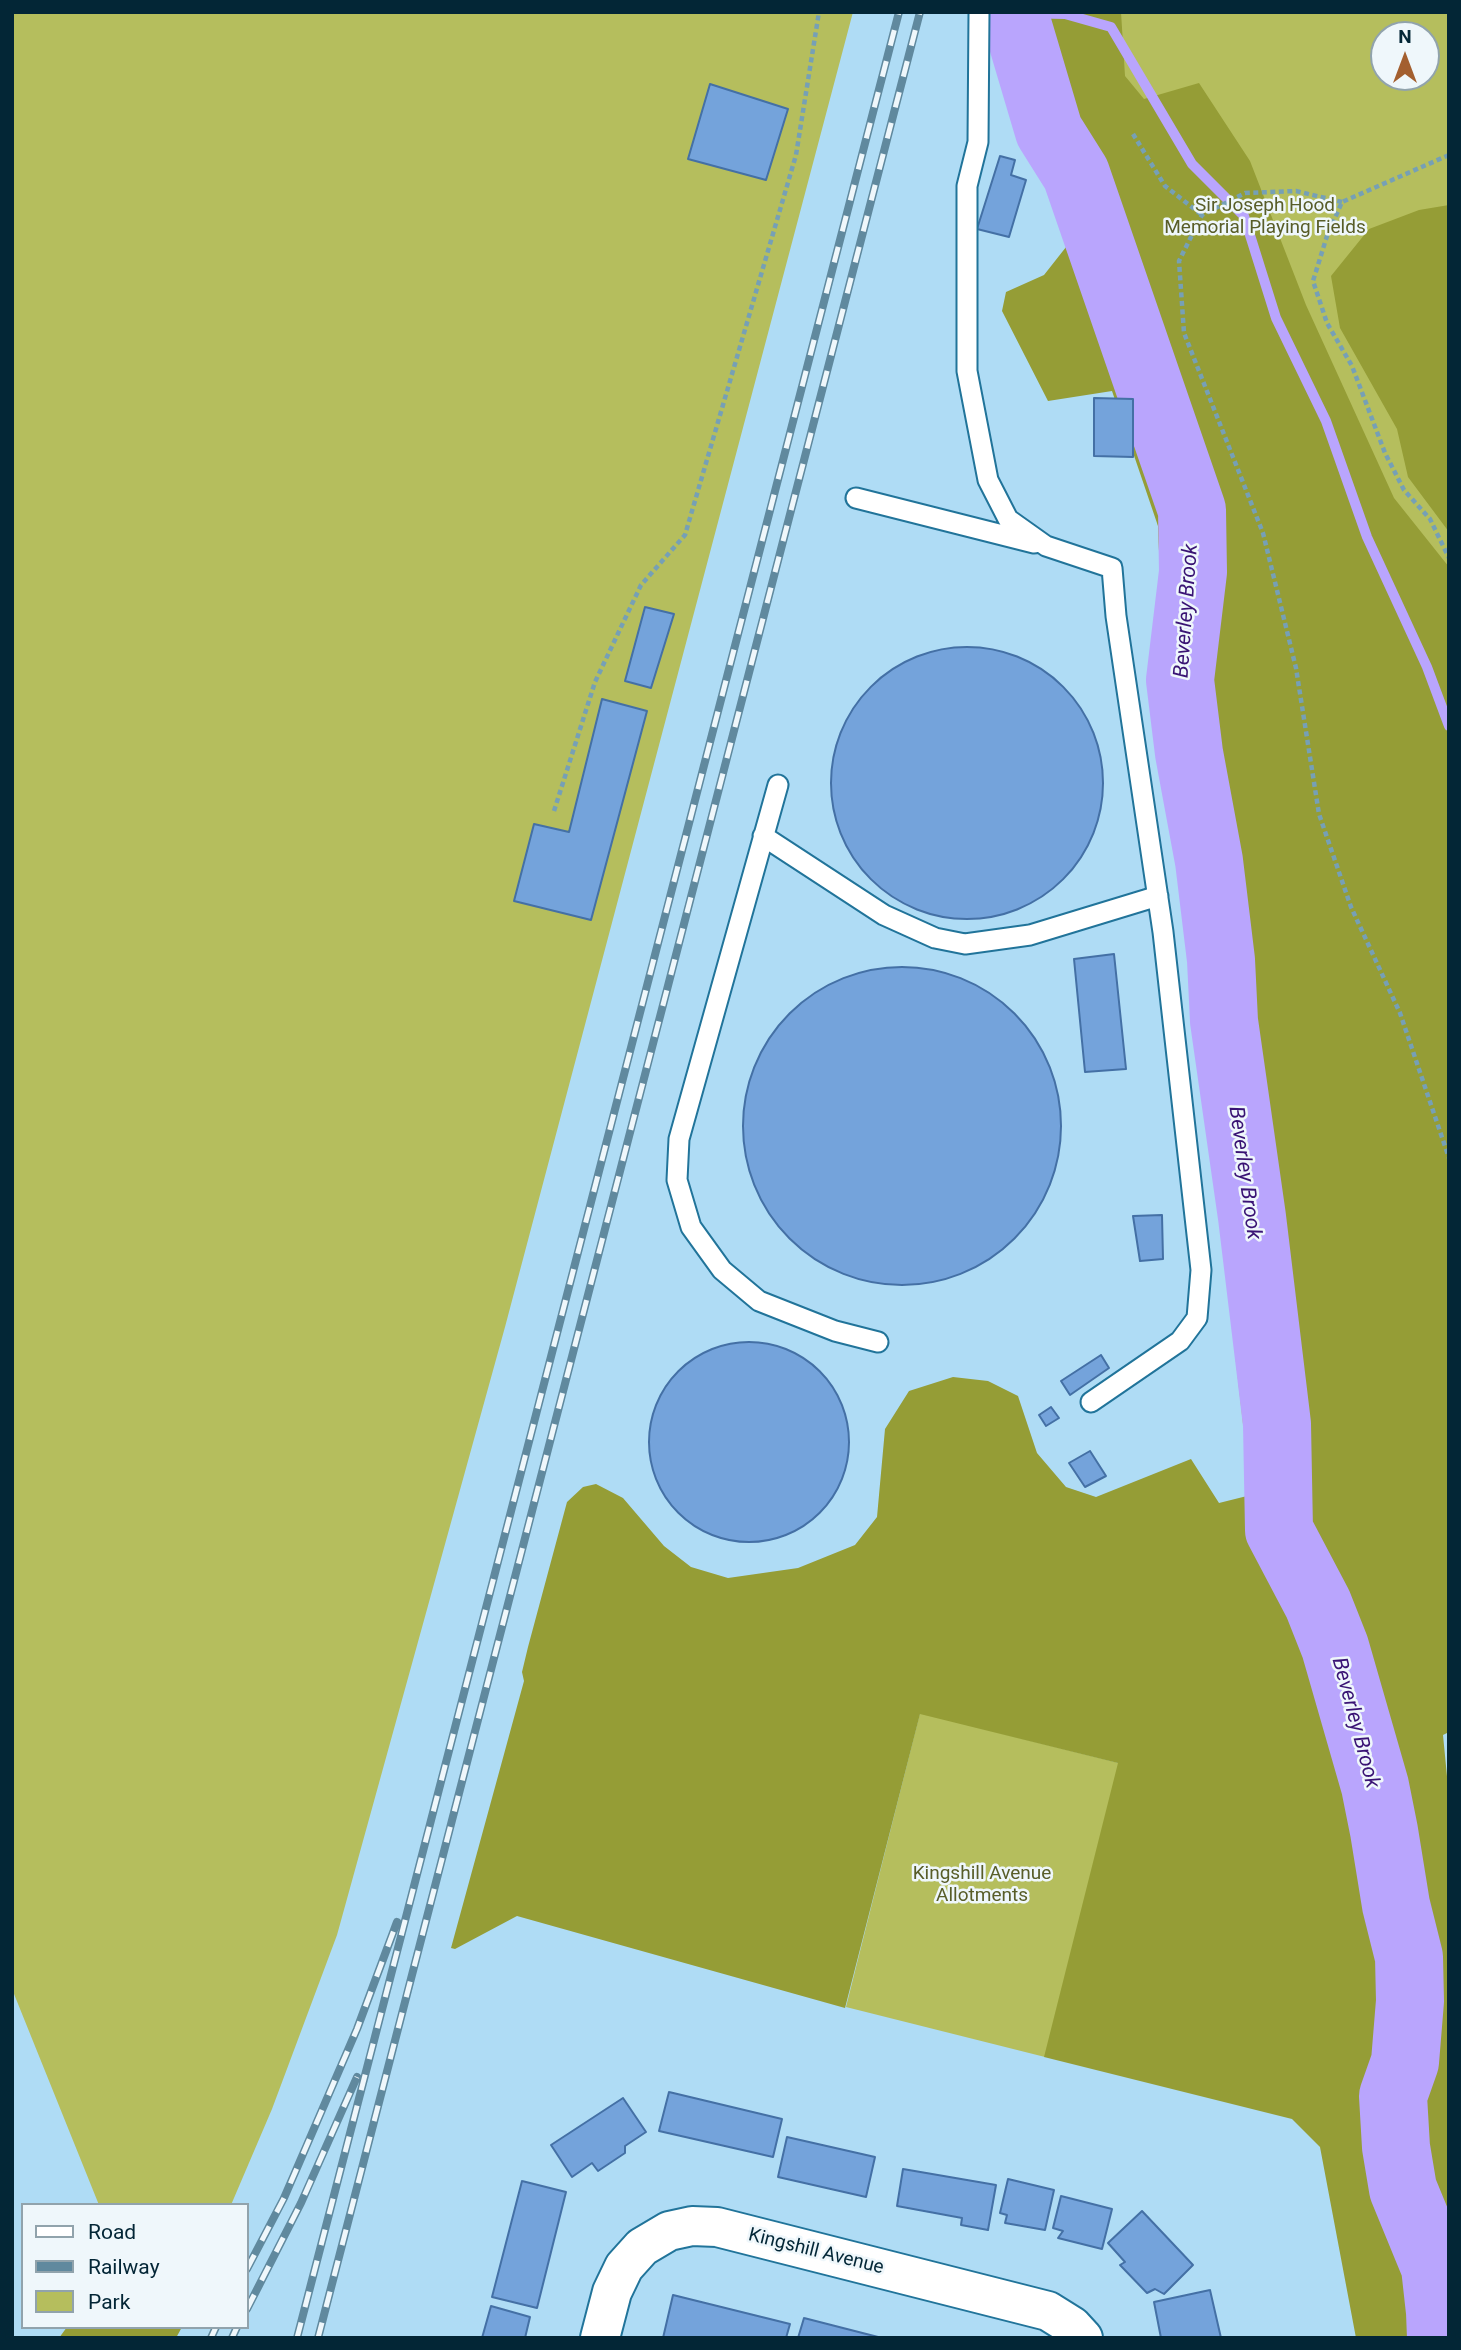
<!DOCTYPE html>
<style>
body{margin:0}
#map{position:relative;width:1461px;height:2350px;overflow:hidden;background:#afdcf5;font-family:Roboto,sans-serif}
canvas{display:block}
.frame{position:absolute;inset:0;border:14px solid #032636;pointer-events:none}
.legend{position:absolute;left:21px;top:2203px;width:228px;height:126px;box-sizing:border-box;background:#eff7fb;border:2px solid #91a3ac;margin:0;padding:9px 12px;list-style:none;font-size:21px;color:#032636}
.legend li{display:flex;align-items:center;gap:14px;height:35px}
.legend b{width:35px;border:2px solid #91a3ac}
.north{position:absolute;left:1370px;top:21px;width:70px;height:70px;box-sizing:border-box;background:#eff7fb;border:2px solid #91a3ac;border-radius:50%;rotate:0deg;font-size:19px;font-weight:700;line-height:28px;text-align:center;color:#032636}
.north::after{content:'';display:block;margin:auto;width:24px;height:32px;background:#a35f2f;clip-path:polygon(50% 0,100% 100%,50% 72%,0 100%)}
</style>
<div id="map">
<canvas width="1461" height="2350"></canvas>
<div class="frame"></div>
<ul class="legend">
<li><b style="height:9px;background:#fff"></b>Road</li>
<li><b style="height:9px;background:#60899e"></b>Railway</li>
<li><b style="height:19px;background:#b5be5d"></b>Park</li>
</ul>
<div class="north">N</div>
</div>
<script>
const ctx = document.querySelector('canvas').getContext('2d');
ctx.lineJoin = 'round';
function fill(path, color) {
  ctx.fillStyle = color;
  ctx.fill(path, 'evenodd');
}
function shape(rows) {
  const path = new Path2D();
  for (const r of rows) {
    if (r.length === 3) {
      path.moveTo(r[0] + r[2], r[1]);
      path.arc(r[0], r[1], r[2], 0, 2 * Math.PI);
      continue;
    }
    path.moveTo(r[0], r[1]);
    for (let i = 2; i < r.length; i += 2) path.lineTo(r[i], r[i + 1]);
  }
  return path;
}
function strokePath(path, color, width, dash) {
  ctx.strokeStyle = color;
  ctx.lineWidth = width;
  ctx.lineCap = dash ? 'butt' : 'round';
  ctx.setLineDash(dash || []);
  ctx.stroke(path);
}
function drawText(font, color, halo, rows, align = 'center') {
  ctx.font = font + ' Roboto,sans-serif';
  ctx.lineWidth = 5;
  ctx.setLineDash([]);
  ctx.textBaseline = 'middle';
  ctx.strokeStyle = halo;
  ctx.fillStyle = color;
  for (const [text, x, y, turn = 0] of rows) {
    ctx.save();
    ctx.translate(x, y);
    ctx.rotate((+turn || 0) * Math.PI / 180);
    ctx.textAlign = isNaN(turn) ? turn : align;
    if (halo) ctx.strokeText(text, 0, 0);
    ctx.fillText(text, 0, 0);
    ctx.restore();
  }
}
const green = shape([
 [12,12,853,12,505,1327,337,1935,272,2109,231,2205,99,2205,12,1989],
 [1011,12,1449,12,1449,1648,1320,1706,1243,1424,1187,931,1162,626,1158,526,1140,397],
 [1384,35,1426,35,1426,77,1384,77],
 [920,1713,1119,1763,1045,2057,846,2007]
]);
const forest = shape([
 [996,12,1121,12,1125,76,1144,99,1199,83,1250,161,1306,305,1394,498,1449,567,1449,1732,1443,1735,1449,1797,1449,2338,1356,2338,1320,2147,1292,2119,1044,2057,1118,1763,920,1714,845,2008,517,1916,455,1949,451,1948,524,1681,522,1672,528,1647,567,1502,583,1487,596,1484,623,1498,664,1546,691,1567,728,1578,798,1568,855,1545,877,1517,885,1429,909,1391,953,1377,988,1381,1018,1396,1037,1453,1066,1487,1096,1497,1191,1459,1219,1503,1263,1492,1162,626,1158,526,1112,391,1048,401,1002,311,1006,292,1044,275,1070,242,1000,61],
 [1449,205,1449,532,1408,477,1397,429,1340,328,1331,276,1369,229,1419,210],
 [67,2327,182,2327,176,2338,59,2338]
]);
const stream = shape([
 [1014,13,1065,14,1111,27,1192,164,1244,216,1276,318,1326,421,1367,537,1427,667,1449,726]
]);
const river = shape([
 [1014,13,1049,131,1076,174,1192,510,1193,572,1180,680,1189,753,1209,861,1221,960,1224,1021,1252,1217,1277,1424,1279,1530,1318,1604,1335,1647,1375,1786,1384,1831,1396,1905,1409,1957,1410,2001,1405,2062,1393,2096,1396,2147,1403,2189,1435,2267,1440,2312,1441,2338]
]);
const building = shape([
 [710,84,788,109,766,180,688,159,710,84],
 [1000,156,1015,160,1011,175,1026,180,1009,237,977,229,1000,156],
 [1094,398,1133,399,1133,457,1094,456,1094,398],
 [645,607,674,614,651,688,625,681,645,607],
 [967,783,136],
 [602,699,647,711,591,920,514,901,534,824,569,832,602,699],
 [1114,954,1126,1069,1085,1072,1074,959,1114,954],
 [902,1126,159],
 [1162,1215,1163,1259,1140,1261,1133,1216,1162,1215],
 [749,1442,100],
 [1101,1355,1109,1368,1070,1395,1061,1381,1101,1355],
 [1051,1407,1059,1418,1046,1426,1039,1415,1051,1407],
 [1090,1451,1106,1476,1085,1487,1069,1463,1090,1451],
 [669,2092,782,2119,773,2157,659,2131,669,2092],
 [623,2098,646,2132,625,2146,625,2153,598,2171,592,2163,572,2177,551,2145,623,2098],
 [787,2137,875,2157,866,2197,778,2177,787,2137],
 [903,2169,996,2185,988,2230,961,2225,962,2218,897,2206,903,2169],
 [1008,2179,1054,2190,1045,2230,1005,2223,1007,2215,1000,2213,1008,2179],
 [522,2181,566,2192,537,2308,492,2297,522,2181],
 [1061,2196,1112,2209,1102,2249,1058,2238,1063,2231,1053,2228,1061,2196],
 [1142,2211,1193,2265,1164,2294,1155,2289,1147,2293,1120,2265,1125,2262,1108,2243,1142,2211],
 [1210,2290,1221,2338,1161,2338,1154,2302,1210,2290],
 [673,2295,790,2324,786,2338,663,2338,673,2295],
 [491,2306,530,2317,525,2338,482,2338,491,2306],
 [804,2318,882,2338,798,2338,804,2318]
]);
const path = shape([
 [1133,134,1165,186,1202,215],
 [1449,155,1342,202,1327,236,1313,281,1327,323,1352,366,1385,453,1404,490,1430,519,1449,558],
 [1342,202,1296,191,1245,193,1202,215,1179,261,1184,333,1263,533,1296,668,1319,814,1351,907,1400,1013,1449,1158],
 [554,811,595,682,641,585,685,535,796,155,819,12]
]);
const lane = shape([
 [979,12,978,142,967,186,967,371,988,480,1008,519,1046,546,1112,568,1116,616,1163,932,1201,1270,1197,1318,1180,1341,1091,1402],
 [856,498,1034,543],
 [778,785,679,1139,677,1180,691,1227,722,1270,759,1301,835,1331,878,1342],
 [763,836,884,915,935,938,965,944,1030,935,1158,896]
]);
const street = shape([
 [600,2338,612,2292,624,2267,642,2247,669,2231,692,2226,717,2227,1048,2311,1072,2326,1083,2338]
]);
const rail = shape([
 [247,2269,284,2198,357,2029,397,1922],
 [247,2309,301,2203,357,2077],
 [211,2338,216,2327],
 [232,2338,237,2327],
 [297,2338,899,12],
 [318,2338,920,12]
]);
const parkNames = [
 ["Sir Joseph Hood",1265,206],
 ["Memorial Playing Fields",1265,228],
 ["Kingshill Avenue",982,1874],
 ["Allotments",982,1896]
];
const streetNames = [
 ["Kingshill Avenue",816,2252,14]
];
const waterNames = [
 ["Beverley Brook",1187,611,-86],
 ["Beverley Brook",1244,1173,82],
 ["Beverley Brook",1355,1723,75]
];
fill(green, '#b5be5d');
fill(forest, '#959d36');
strokePath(stream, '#b9a5fd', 10);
strokePath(river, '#b9a5fd', 68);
fill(building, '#74a3db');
strokePath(building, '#4470a5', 2);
strokePath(lane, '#21749a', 23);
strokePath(street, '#21749a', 42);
strokePath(path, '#76a0b6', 4.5, [5, 3.5]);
strokePath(lane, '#fff', 19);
strokePath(street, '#fff', 38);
strokePath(rail, '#60899e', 8);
strokePath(rail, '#eff7fb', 5, [16]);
drawText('19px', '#585d28', '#eff7fb', parkNames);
drawText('19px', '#032636', '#eff7fb', streetNames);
drawText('italic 21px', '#391374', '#eff7fb', waterNames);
</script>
